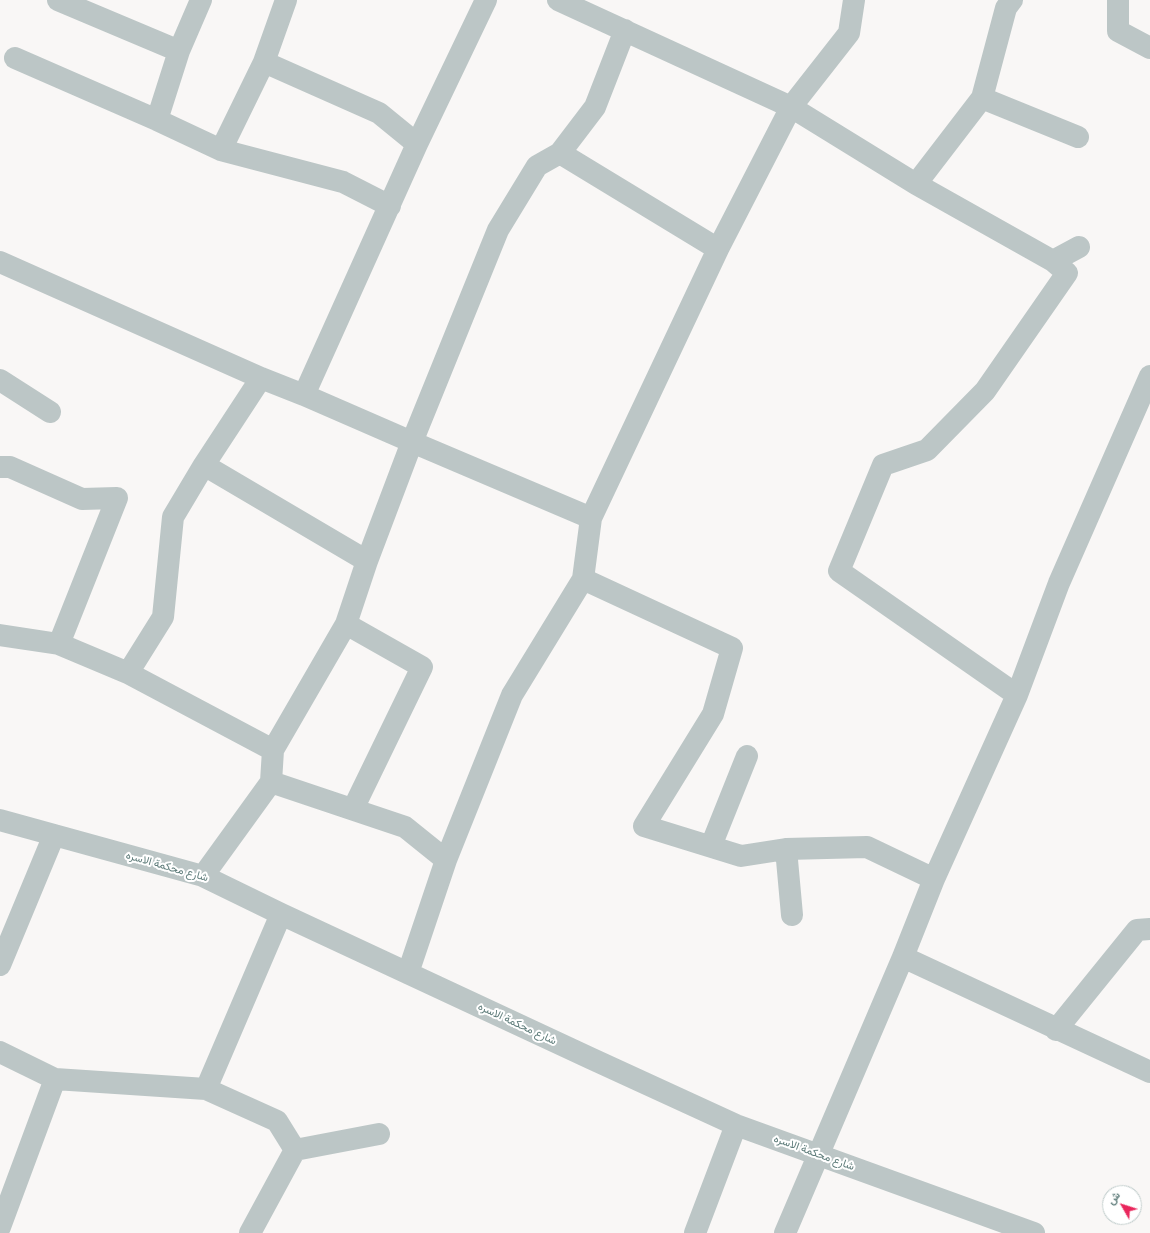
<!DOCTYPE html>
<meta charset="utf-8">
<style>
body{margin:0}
#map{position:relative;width:1150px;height:1233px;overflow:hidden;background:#f9f7f6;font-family:"DM Sans",Vazirmatn,sans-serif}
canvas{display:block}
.north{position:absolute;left:1102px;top:1185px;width:40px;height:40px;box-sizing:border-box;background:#fff;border:1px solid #bfcbca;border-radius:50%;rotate:309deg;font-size:11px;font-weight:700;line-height:16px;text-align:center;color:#5e7c7a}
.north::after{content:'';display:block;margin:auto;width:14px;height:18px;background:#e9265c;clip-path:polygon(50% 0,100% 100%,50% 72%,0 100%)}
</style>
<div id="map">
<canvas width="1150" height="1233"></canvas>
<div class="north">ش</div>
</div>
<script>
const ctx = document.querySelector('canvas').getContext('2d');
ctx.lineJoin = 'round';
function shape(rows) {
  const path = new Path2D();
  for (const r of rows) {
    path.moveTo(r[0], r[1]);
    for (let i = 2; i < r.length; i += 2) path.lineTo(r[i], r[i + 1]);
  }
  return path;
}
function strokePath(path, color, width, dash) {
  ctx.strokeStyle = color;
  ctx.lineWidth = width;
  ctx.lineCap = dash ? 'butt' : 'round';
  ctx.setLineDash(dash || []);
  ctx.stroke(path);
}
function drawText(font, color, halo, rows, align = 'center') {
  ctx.font = font + ' "DM Sans",Vazirmatn,sans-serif';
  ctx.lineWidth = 4;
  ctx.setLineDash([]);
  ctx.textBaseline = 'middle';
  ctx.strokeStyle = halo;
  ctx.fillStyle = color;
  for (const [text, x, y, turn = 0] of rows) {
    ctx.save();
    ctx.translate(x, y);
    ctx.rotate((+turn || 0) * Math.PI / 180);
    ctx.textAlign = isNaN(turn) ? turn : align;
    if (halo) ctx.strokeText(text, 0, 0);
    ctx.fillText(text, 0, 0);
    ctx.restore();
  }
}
const minor = shape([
 [58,0,179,51],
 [558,0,791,107,916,184,1053,261,1067,273,985,391,927,450,883,465,839,571,1017,695],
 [1118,0,1118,31,1150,48],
 [15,58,157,120,221,150,343,182,390,206],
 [264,62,379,113,417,144],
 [982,98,1078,137],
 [157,120,179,51,201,0],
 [221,150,264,62,286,0],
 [560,153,718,249],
 [916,184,982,98,1006,8,1012,0],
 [1053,261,1079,247],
 [0,262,261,378,304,395,412,442,591,518],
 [0,380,50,412],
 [304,395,417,144,486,0],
 [204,465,367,561],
 [0,467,10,467,82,499,117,498,59,644],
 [583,579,732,648,713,714,644,826,741,856,786,849,867,847,934,879],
 [346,624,422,667,353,809],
 [0,635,59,644,128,673,273,750],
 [128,673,163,617,173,517,204,465,261,378],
 [271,782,405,827,446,860],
 [0,820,203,876,281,914,590,1058,736,1125,1034,1233],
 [711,846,747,756],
 [786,849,792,915],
 [203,876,271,782,273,750,346,624,367,561,412,442,498,230,537,166,560,153,595,107,625,30],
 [903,957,1150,1072],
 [0,965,54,835],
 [408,973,446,860,512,695,583,579,591,518,718,249,791,107,849,33,854,0],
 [1056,1030,1137,930,1150,929],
 [0,1052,55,1079,206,1089,277,1121,295,1150],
 [206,1089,281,914],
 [295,1150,379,1134],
 [0,1227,55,1079],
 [250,1233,295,1150],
 [695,1233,736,1125],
 [785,1233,903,957,934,879,1017,695,1059,583,1150,376]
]);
const streetNames = [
 ["شارع محكمة الاسره",167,867,16],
 ["شارع محكمة الاسره",517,1024,25],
 ["شارع محكمة الاسره",814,1153,20]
];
strokePath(minor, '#bcc6c6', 22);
drawText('11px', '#5e7c7a', '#fff', streetNames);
</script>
